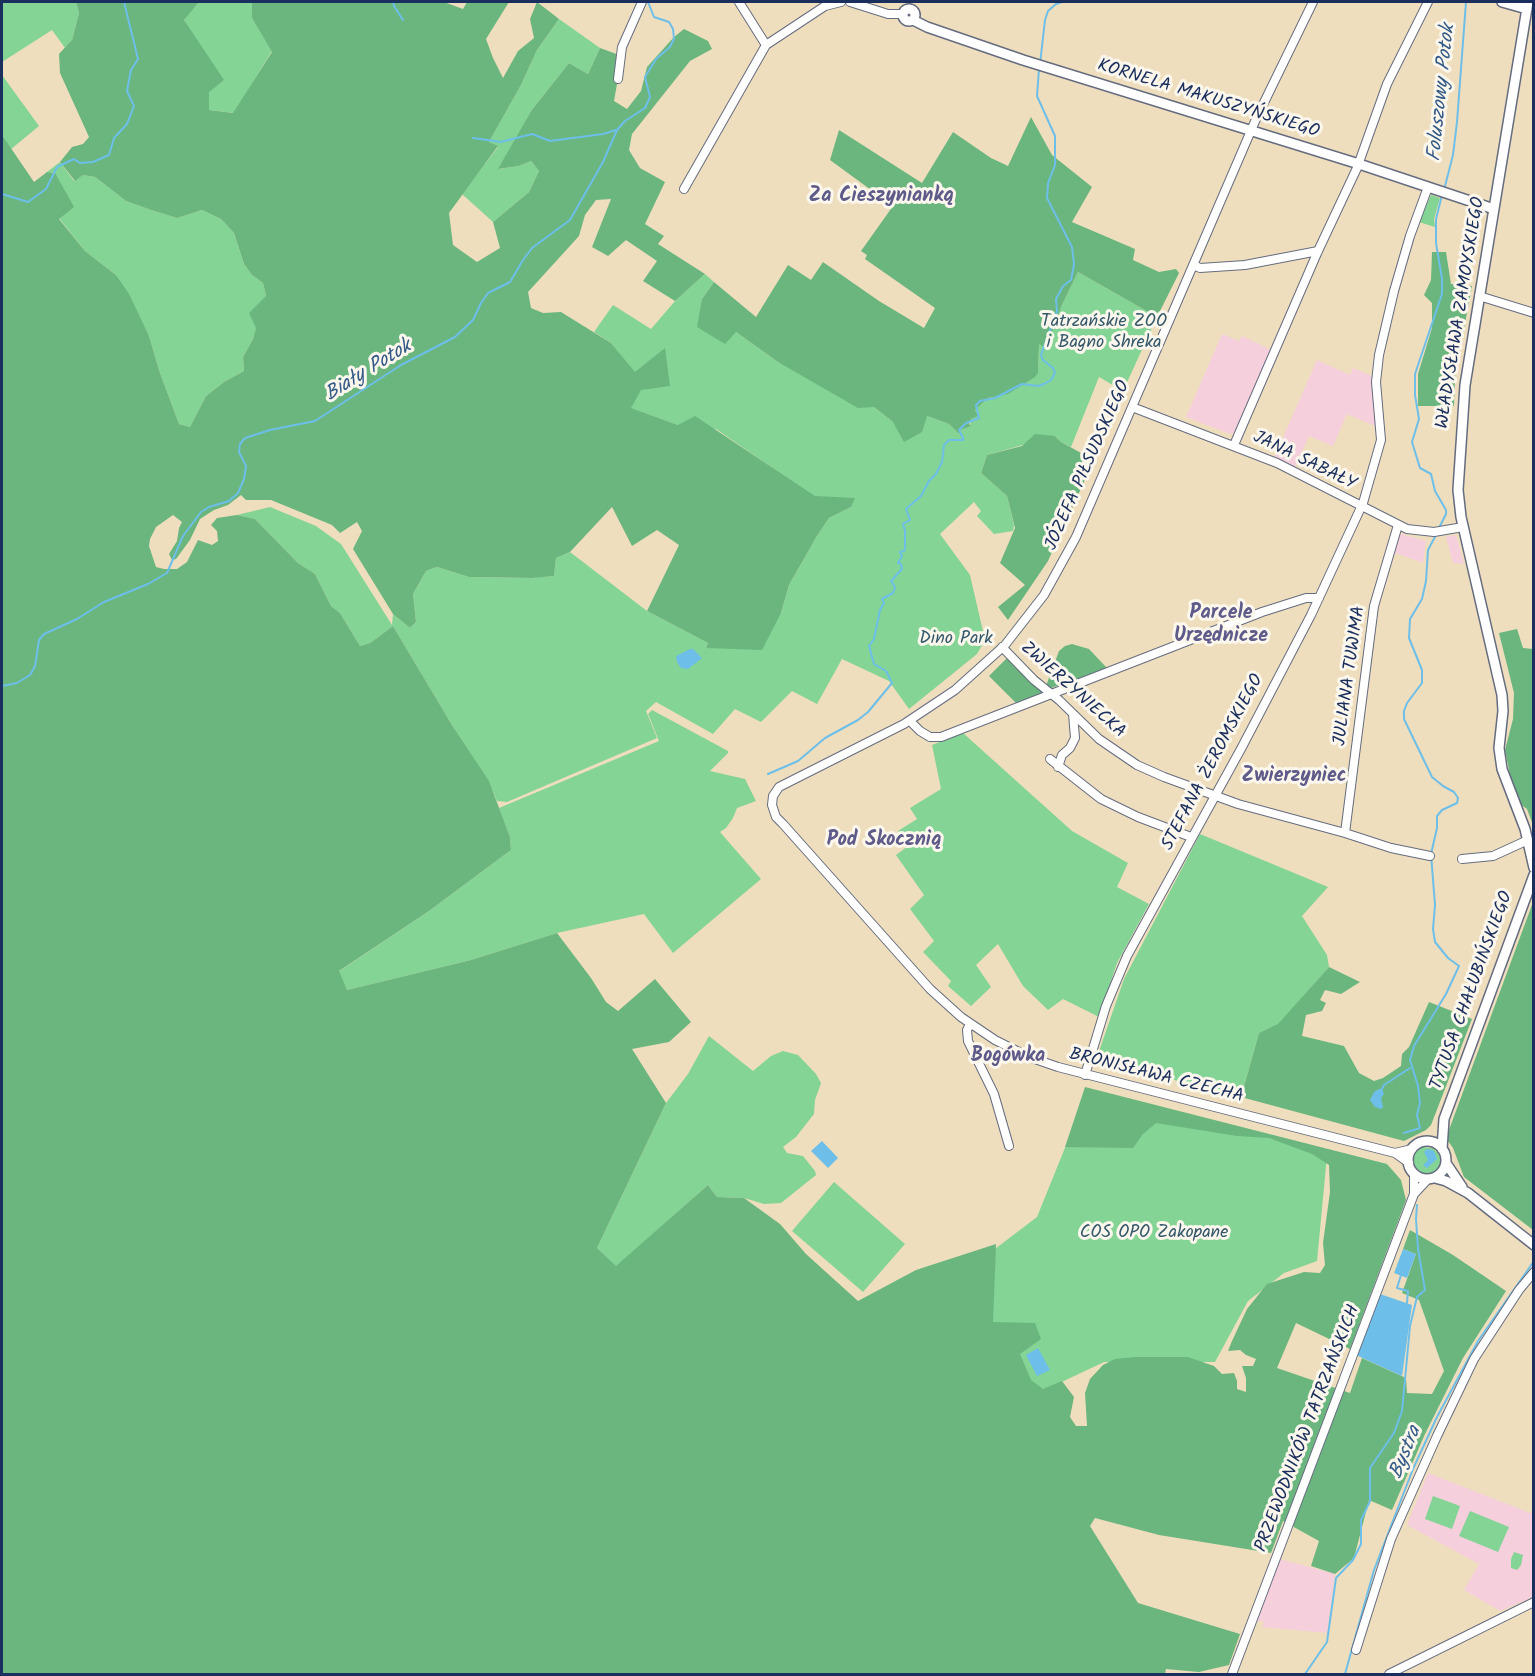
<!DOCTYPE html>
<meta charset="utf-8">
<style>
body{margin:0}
#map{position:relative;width:1535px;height:1676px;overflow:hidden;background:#efdebd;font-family:Kalam,sans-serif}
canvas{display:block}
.frame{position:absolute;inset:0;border:3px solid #1b2f5e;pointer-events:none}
</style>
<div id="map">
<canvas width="1535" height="1676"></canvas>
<div class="frame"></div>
</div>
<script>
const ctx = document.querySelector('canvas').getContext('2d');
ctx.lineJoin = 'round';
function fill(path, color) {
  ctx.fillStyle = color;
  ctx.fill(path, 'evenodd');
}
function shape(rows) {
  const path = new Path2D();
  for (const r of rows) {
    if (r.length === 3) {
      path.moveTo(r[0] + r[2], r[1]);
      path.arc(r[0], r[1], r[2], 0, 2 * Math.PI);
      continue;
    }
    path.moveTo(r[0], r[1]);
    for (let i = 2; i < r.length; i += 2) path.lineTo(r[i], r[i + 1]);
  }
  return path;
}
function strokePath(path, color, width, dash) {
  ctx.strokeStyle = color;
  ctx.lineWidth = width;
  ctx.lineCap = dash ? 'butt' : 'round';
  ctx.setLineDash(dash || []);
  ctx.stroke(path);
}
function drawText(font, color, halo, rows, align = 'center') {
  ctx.font = font + ' Kalam,sans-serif';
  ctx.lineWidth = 6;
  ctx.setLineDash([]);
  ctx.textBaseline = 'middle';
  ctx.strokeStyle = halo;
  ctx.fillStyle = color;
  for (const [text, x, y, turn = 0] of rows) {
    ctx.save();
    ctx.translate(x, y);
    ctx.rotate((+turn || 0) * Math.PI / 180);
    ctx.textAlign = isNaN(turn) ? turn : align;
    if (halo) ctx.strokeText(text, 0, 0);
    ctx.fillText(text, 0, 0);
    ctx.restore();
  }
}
const built = shape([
 [1222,334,1239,341,1242,336,1273,351,1234,433,1230,434,1186,417],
 [1317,360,1350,375,1353,368,1372,376,1377,427,1347,414,1333,446,1309,436,1295,467,1274,458],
 [1402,534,1426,541,1423,563,1392,552,1397,536],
 [1454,535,1457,538,1464,564,1453,563,1446,537],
 [1428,1473,1533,1514,1533,1597,1500,1611,1464,1590,1479,1564,1407,1525],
 [1280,1559,1335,1574,1327,1633,1262,1627,1264,1621,1256,1621]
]);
const green = shape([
 [2,2,76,2,79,13,72,40,65,48,52,30,2,62],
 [199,2,252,2,252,18,272,51,234,113,209,110,209,92,184,19],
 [559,19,600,48,588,74,569,63,531,111,499,169,519,166,531,161,539,171,529,192,493,222,462,194,498,147,489,142,521,85,537,50],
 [2,75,39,126,10,150,2,135],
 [60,162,74,181,83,175,95,177,126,201,151,210,177,218,202,210,221,219,234,233,244,264,252,275,263,283,266,296,253,339,243,357,244,371,224,382,206,396,190,427,179,424,160,373,149,336,116,275,85,251,59,218,55,173,47,172],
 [1431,195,1440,198,1434,219,1435,227,1419,222],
 [1078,272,1157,317,1123,391,1099,377,1071,447,1061,442,1055,436,987,455,981,473,1007,496,1014,525,1013,531,994,534,977,516,981,511,974,502,940,534,970,575,985,640,977,654,909,709,889,681,842,659,817,704,792,691,761,722,735,709,713,734,656,702,646,711,657,738,507,802,497,801,489,782,452,725,393,626,370,643,360,646,340,613,331,606,315,574,298,563,255,519,237,515,270,507,316,526,341,544,392,625,393,614,410,628,416,622,413,594,426,571,437,567,469,577,527,578,554,576,556,558,570,552,647,611,708,643,706,648,781,613,789,585,817,536,829,518,851,507,815,497,716,429,678,425,630,408,665,349,635,373,611,343,594,332,613,305,651,329,675,301,705,274,714,282,702,299,736,332,778,362,874,407,893,422,927,416,949,424,959,434,960,430,970,426,971,419,977,416,975,410,988,398,997,396,1038,372,1039,343,1061,307],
 [652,710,728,751,728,753,710,771,745,779,756,801,737,808,733,818,726,828,720,832,761,879,673,953,644,914,557,933,471,960,347,990,338,972,429,911,511,850,510,837,499,808,659,741,648,714],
 [963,733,1072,831,1128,863,1117,887,1149,904,1117,963,1099,1017,1063,999,1048,1010,1023,986,998,944,976,965,991,987,971,1006,948,986,951,981,923,952,934,941,910,909,924,895,896,855,908,846,898,831,917,819,910,808,941,789,932,745],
 [1200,834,1328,887,1302,916,1327,955,1329,967,1278,1025,1259,1033,1241,1097,1096,1060,1124,979],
 [709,1036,753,1071,771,1056,783,1051,798,1055,816,1074,821,1083,815,1100,814,1114,796,1137,783,1147,787,1153,803,1156,815,1171,816,1175,781,1203,764,1204,744,1198,717,1197,708,1185,616,1267,597,1248,666,1103,688,1074],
 [1088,1091,1225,1124,1327,1156,1317,1261,1284,1273,1248,1301,1215,1362,1104,1362,1032,1396,989,1330,991,1252,1037,1217],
 [1422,1147,1433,1148,1440,1155,1440,1165,1434,1173,1423,1174,1415,1168,1413,1158,1416,1151],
 [834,1182,905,1244,863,1292,792,1231],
 [1433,1496,1460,1506,1452,1529,1425,1519],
 [1470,1511,1509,1527,1498,1552,1459,1536],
 [1514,1552,1523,1555,1521,1565,1517,1570,1511,1568,1511,1559]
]);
const forest = shape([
 [76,2,199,2,184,20,224,80,209,92,209,110,233,113,272,52,252,18,252,2,444,2,463,9,467,2,509,2,486,39,493,58,503,78,518,51,534,38,530,19,537,2,559,19,537,50,521,85,489,142,498,146,449,213,453,245,477,262,500,248,493,222,529,192,539,171,531,161,519,166,498,169,531,111,569,63,588,74,600,48,622,56,614,101,627,109,641,91,647,67,674,37,684,29,708,41,712,49,690,61,632,134,629,150,640,168,665,182,645,224,664,236,658,244,705,274,675,301,643,281,657,261,626,240,608,256,592,247,611,199,596,200,585,215,579,236,528,292,531,308,543,313,561,312,611,343,635,372,665,348,670,386,641,390,631,408,678,425,695,416,815,496,855,498,851,507,829,518,817,536,789,585,781,613,762,650,706,648,708,643,647,611,679,545,657,530,632,546,612,507,570,552,556,558,554,576,532,578,469,577,437,567,426,571,413,594,416,622,410,628,393,614,353,549,362,531,357,522,340,533,332,525,271,500,246,500,241,495,228,505,214,510,200,519,190,540,176,559,172,560,169,554,177,541,179,528,182,522,173,515,156,527,150,539,149,546,156,567,164,569,177,569,187,562,198,540,212,545,218,541,217,531,211,525,217,518,237,515,255,519,298,563,315,574,331,606,340,613,360,646,370,643,393,626,452,725,489,781,510,837,511,850,429,911,339,971,347,990,471,960,557,933,591,978,606,1002,618,1011,655,979,691,1022,669,1042,632,1049,666,1103,597,1248,616,1266,708,1185,717,1197,744,1198,780,1224,806,1254,858,1301,916,1270,996,1244,993,1322,1035,1323,1041,1339,1020,1354,1031,1380,1043,1389,1062,1381,1074,1397,1070,1417,1076,1426,1087,1426,1085,1393,1090,1379,1103,1365,1115,1359,1135,1357,1188,1357,1214,1366,1222,1374,1234,1373,1237,1381,1237,1389,1246,1392,1246,1378,1242,1366,1253,1366,1256,1359,1246,1355,1240,1350,1228,1351,1232,1341,1247,1309,1267,1284,1304,1272,1320,1273,1325,1265,1323,1243,1330,1192,1329,1165,1312,1154,1269,1138,1237,1136,1156,1123,1143,1134,1133,1148,1065,1147,1085,1087,1387,1164,1401,1180,1406,1200,1350,1349,1296,1323,1277,1368,1350,1393,1362,1358,1406,1378,1407,1393,1432,1394,1444,1371,1419,1300,1402,1293,1416,1254,1403,1249,1410,1230,1453,1255,1506,1291,1463,1358,1425,1434,1392,1510,1369,1500,1354,1558,1335,1574,1311,1566,1319,1541,1283,1521,1271,1553,1159,1535,1095,1518,1090,1526,1138,1603,1240,1634,1229,1665,1199,1672,1166,1669,1165,1674,2,1674,2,135,34,182,47,172,55,173,74,207,59,219,85,251,116,275,129,294,149,336,160,373,179,424,190,427,206,396,224,382,244,371,243,357,253,339,256,328,249,313,266,296,263,283,252,275,244,264,234,233,221,219,202,210,177,218,151,210,126,201,95,177,83,175,75,181,60,162,72,147,83,144,89,137,60,73,59,54,72,40,79,13],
 [1031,117,1052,155,1092,187,1072,222,1135,249,1133,260,1159,272,1176,269,1179,273,1157,317,1078,272,1061,307,1047,346,1044,347,1039,344,1038,373,1035,377,1008,394,988,398,975,410,978,416,971,419,969,424,971,426,960,430,959,434,949,424,927,416,922,432,904,442,893,422,874,407,858,408,778,362,736,332,725,344,697,327,702,299,714,282,756,317,788,265,811,280,823,262,879,301,924,328,935,308,865,259,867,255,861,251,893,206,830,160,839,130,922,183,953,132,991,158,1008,166],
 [1432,252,1446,252,1451,284,1472,286,1455,377,1454,406,1418,406,1418,374,1432,328,1432,303,1424,295,1431,280],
 [1035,434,1055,436,1061,442,1094,460,1048,561,1008,620,998,607,1025,585,1000,563,1015,528,1007,496,981,473,987,455,1022,446],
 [1517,629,1523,648,1533,649,1533,825,1527,809,1520,804,1511,780,1505,750,1513,719,1514,693,1499,633],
 [1072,644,1089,649,1106,667,1105,669,1051,688,1046,686,1059,651,1065,646],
 [1007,658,1043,687,1043,694,1017,704,989,676],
 [1533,902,1533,1230,1464,1177,1453,1148,1446,1138],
 [1329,967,1360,982,1341,994,1325,990,1320,1000,1326,1003,1322,1011,1306,1015,1302,1036,1344,1046,1359,1073,1374,1081,1383,1078,1401,1066,1402,1054,1409,1047,1429,1002,1472,1019,1431,1125,1426,1130,1404,1141,1241,1097,1259,1033,1278,1024]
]);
const water = shape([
 [690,649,693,649,702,658,688,669,681,668,677,662,676,656],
 [1379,1089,1382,1089,1384,1094,1381,1098,1383,1107,1381,1109,1375,1107,1370,1100,1374,1092],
 [822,1141,838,1158,828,1168,811,1151],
 [1427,1149,1434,1151,1437,1159,1427,1168,1423,1165,1428,1160,1424,1152],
 [1403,1249,1416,1254,1407,1278,1394,1273],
 [1380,1294,1412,1305,1402,1376,1356,1355],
 [1038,1348,1050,1370,1037,1376,1026,1355]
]);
const stream = shape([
 [393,2,394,6,403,20],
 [1040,64,1045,20,1048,11,1056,4,1062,2],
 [473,138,501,142,532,134,550,141,603,134,616,130],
 [1444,190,1453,155,1457,122,1466,2],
 [2,194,28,202,46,189,57,167,74,159,80,163,93,162,109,155,114,138,127,124,134,106,127,91,131,70,138,59,124,2],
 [1438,530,1446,514,1446,510,1435,491,1431,474,1420,468,1412,442,1419,419,1415,395,1415,374,1442,294,1442,279,1436,243,1436,219,1442,195],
 [2,686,17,683,30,675,35,666,39,640,44,634,77,619,104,602,148,584,167,573,183,536,201,512,209,507,229,501,238,493,244,479,246,466,239,452,240,444,245,438,270,430,315,421,401,365,455,337,473,320,481,303,488,293,510,282,523,260,532,248,570,220,603,162,617,130,625,121,645,108,650,97,645,77,656,59,670,47,674,39,673,29,669,22,654,17,648,2],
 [768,774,798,761,825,738,858,720,868,712,892,683,886,671,874,664,869,646,874,639,880,610,884,603,882,599,893,593,895,587,891,581,902,569,901,564,898,563,902,556,900,552,904,551,905,548,905,531,903,524,910,520,906,509,921,496,929,481,936,474,942,462,944,445,949,440,963,440,963,438,959,430,966,423,979,418,976,405,980,401,995,398,1022,384,1038,386,1044,384,1051,380,1055,373,1053,368,1043,360,1041,355,1057,311,1056,299,1063,286,1071,280,1074,264,1072,247,1047,198,1048,183,1055,165,1055,136,1037,96,1039,69],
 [1382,1089,1384,1085,1410,1068],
 [1404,1133,1420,1128,1417,1115,1420,1103,1418,1086,1410,1060,1414,1046,1446,994,1459,966,1448,958,1435,942,1433,929,1435,905,1431,854,1437,828,1437,816,1442,810,1457,803,1458,798,1454,792,1443,786,1432,777,1404,719,1404,711,1407,703,1422,683,1422,670,1409,638,1410,619,1422,599,1426,581,1428,550,1436,535],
 [1401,1275,1397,1288,1408,1291,1407,1303],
 [1305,1674,1327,1642,1336,1578,1353,1560,1361,1544,1361,1520,1370,1501,1370,1468,1394,1433,1402,1411,1410,1326,1417,1297,1425,1290,1418,1249,1416,1219,1417,1205],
 [1345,1674,1374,1570,1413,1469,1437,1417,1478,1341,1534,1261]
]);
const minor = shape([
 [739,2,766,45],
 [850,2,888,14,902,14],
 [1313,2,1256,119,1076,537,1044,595,1005,645,955,690,904,724,779,787,773,796,772,805,776,817,783,824,930,989,961,1017,995,1040,1029,1057,1058,1067,1395,1153,1409,1163],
 [618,79,622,47,642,2],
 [684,189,766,45,825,6,841,2],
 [1193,265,1200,268,1245,265,1318,251],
 [1479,296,1534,313],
 [1132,407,1277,463,1407,529,1434,532,1463,527],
 [1234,445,1318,251,1357,168,1387,84,1428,2],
 [1002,647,1034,680,1059,700,1099,739,1137,765,1164,777,1238,804,1345,833,1391,848,1430,856],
 [910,721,920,731,930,737,941,737,1262,612,1306,598,1319,598],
 [1050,759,1101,799,1138,817,1191,837],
 [1058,767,1062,755,1070,748,1075,738,1073,714],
 [1345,833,1374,606,1398,525],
 [1462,859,1493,856,1528,840],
 [970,1024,967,1030,968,1041,994,1094,1009,1146],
 [1085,1075,1106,1006,1127,956,1242,747,1311,615,1363,503,1381,440,1376,382,1379,355,1394,291,1410,236,1428,187],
 [1395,1153,1412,1149],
 [1414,1174,1414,1194],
 [1356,1650,1391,1539,1437,1436,1474,1359,1519,1290,1534,1272],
 [1232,1674,1414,1194,1428,1179],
 [1389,1674,1534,1602]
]);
const tertiary = shape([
 [1502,2,1527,9],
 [1528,2,1465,385,1458,490,1461,517,1502,695,1503,711,1499,748,1502,769,1525,829,1534,868],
 [909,15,6],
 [913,20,927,27,1023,60,1359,164,1494,209],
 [1427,1160,19],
 [1442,1149,1444,1119,1534,875],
 [1446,1163,1462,1187],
 [1435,1178,1446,1181,1468,1193,1534,1245]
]);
const streetNames = [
 ["KORNELA MAKUSZYŃSKIEGO",1208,100,17],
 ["WŁADYSŁAWA ZAMOYSKIEGO",1462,313,-81],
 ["JANA SABAŁY",1304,462,26],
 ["JÓZEFA PIŁSUDSKIEGO",1089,466,-66],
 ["JULIANA TUWIMA",1351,676,-82],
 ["ZWIERZYNIECKA",1072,691,42],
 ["STEFANA ŻEROMSKIEGO",1214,763,-62],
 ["TYTUSA CHAŁUBIŃSKIEGO",1473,991,-70],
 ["BRONISŁAWA CZECHA",1156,1077,14],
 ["PRZEWODNIKÓW TATRZAŃSKICH",1309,1429,-69]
];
const parkNames = [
 ["Tatrzańskie ZOO",1104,323],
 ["i Bagno Shreka",1104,344],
 ["Dino Park",956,640],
 ["COS OPO Zakopane",1154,1234]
];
const waterNames = [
 ["Foluszowy Potok",1443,93,-84],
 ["Biały Potok",369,372,-32],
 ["Bystra",1407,1453,-68]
];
const neighbourhoodNames = [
 ["Za Cieszynianką",881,198],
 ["Parcele",1221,615],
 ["Urzędnicze",1221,638],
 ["Zwierzyniec",1294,778],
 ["Pod Skocznią",884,842],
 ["Bogówka",1008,1058]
];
fill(built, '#f5cfdc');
fill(green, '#83d495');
fill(forest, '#6ab67e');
fill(water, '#6dbfe9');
strokePath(stream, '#6dbfe9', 2);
strokePath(minor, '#656c7f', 10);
strokePath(tertiary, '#656c7f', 12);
strokePath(minor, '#fff', 8);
strokePath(tertiary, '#fff', 9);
drawText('18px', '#1b2f5e', '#fbf7ec', streetNames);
drawText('18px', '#35586c', '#fbf7ec', parkNames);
drawText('italic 20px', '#345a88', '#fbf7ec', waterNames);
drawText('bold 20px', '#5e5a8a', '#fbf7ec', neighbourhoodNames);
</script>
